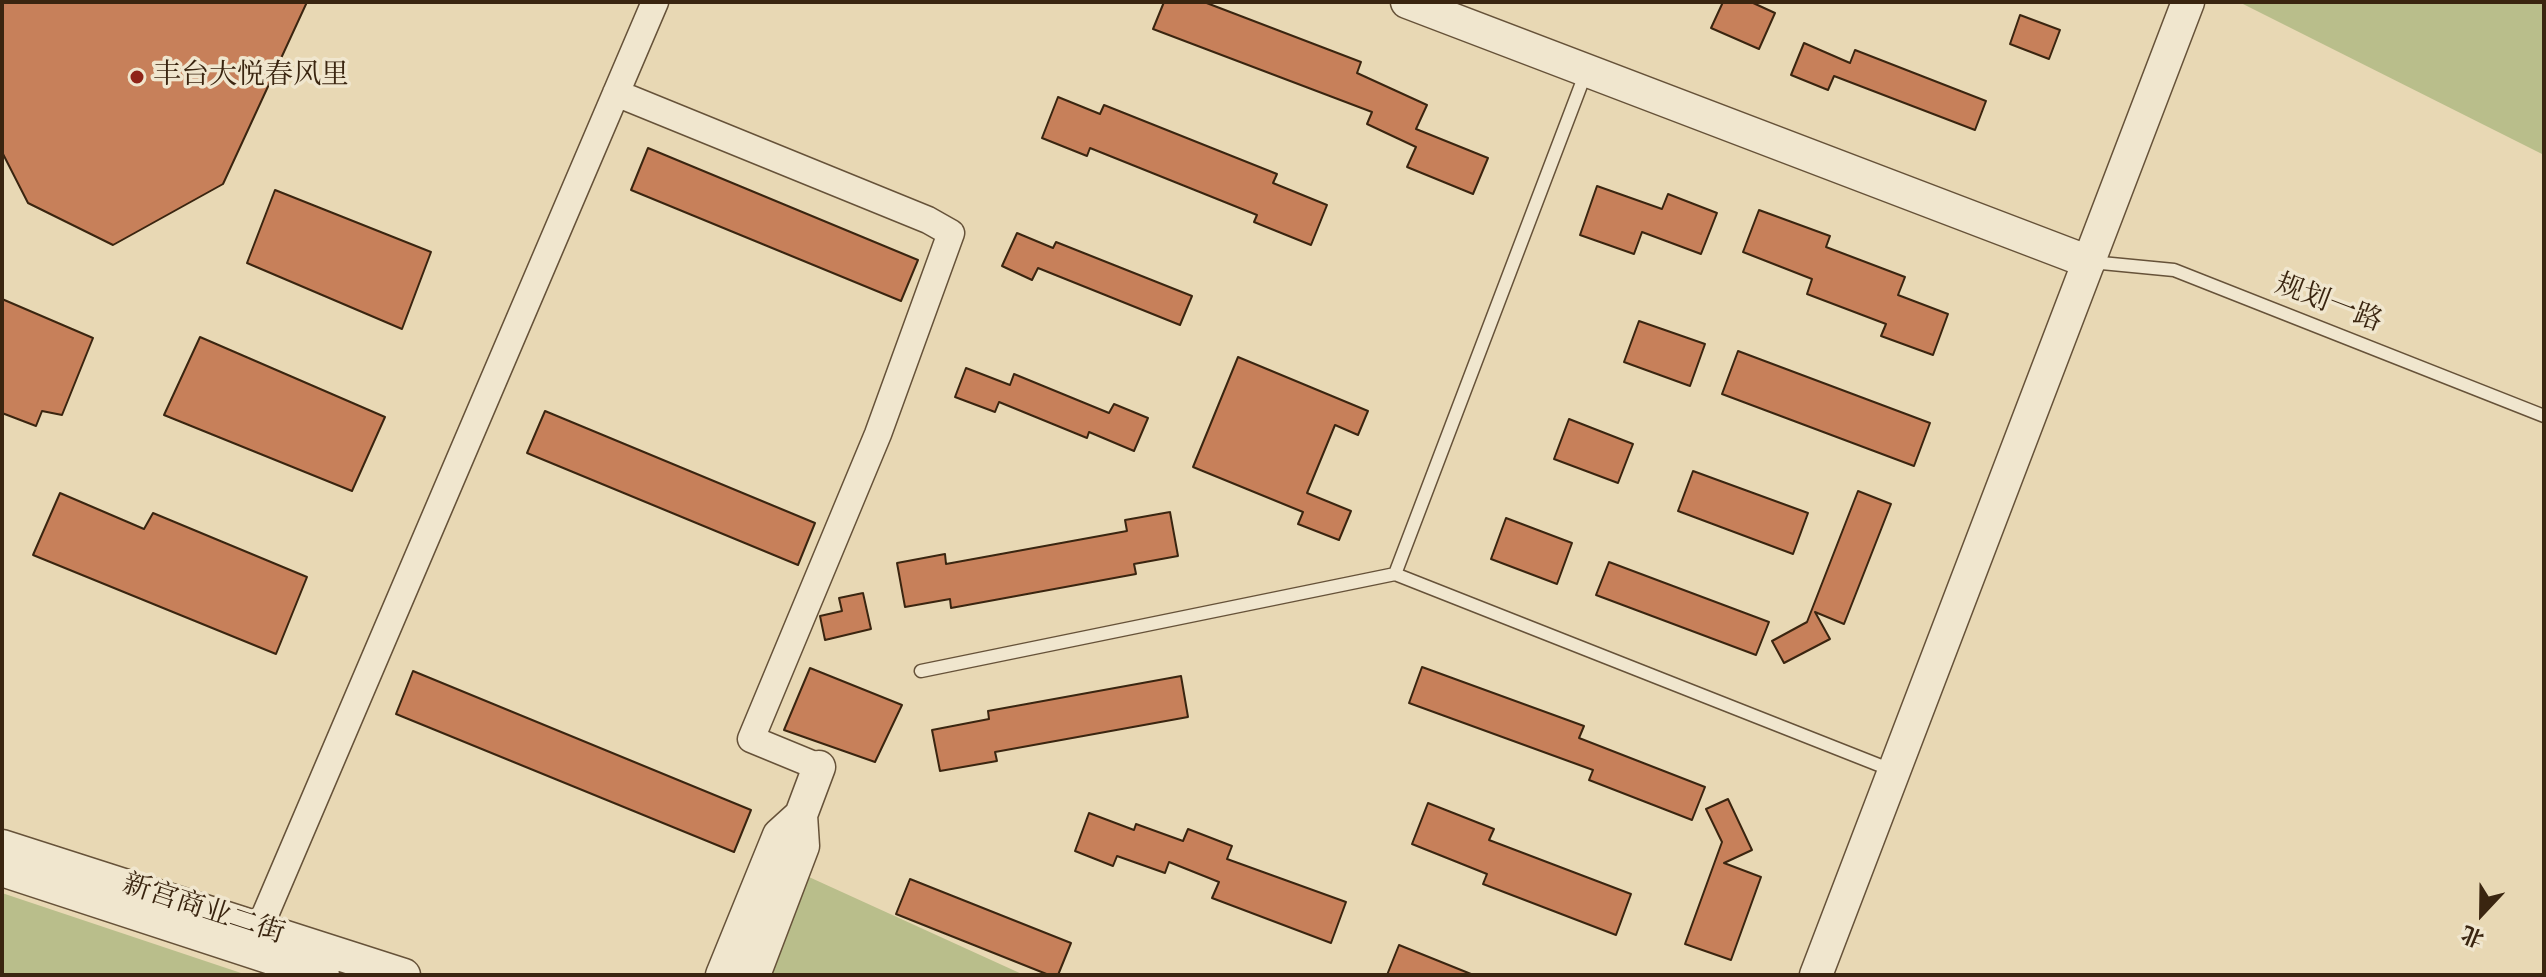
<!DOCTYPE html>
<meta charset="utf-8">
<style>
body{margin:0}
#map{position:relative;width:2546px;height:977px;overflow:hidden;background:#e8d8b4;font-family:"IM FELL English","Noto Serif SC",serif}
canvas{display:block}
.frame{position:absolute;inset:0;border:4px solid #3a2510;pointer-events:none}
.north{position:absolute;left:2442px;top:873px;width:80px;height:80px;-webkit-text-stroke:6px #f0e6ce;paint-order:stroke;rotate:202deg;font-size:22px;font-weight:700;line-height:32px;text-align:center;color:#3a2510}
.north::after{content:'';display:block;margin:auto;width:28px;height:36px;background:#3a2510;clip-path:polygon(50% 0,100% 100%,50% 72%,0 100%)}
</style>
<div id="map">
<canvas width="2546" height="977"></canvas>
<div class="frame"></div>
<div class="north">北</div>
</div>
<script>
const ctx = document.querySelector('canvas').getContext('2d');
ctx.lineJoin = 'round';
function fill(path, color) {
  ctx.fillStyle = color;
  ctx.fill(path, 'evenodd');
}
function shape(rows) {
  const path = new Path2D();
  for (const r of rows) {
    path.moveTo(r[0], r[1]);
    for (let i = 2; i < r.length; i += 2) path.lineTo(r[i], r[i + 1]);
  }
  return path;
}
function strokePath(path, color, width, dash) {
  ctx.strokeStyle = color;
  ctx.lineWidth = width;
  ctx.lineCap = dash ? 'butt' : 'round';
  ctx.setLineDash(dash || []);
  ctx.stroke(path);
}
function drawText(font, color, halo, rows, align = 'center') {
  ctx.font = font + ' "IM FELL English","Noto Serif SC",serif';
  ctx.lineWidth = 7;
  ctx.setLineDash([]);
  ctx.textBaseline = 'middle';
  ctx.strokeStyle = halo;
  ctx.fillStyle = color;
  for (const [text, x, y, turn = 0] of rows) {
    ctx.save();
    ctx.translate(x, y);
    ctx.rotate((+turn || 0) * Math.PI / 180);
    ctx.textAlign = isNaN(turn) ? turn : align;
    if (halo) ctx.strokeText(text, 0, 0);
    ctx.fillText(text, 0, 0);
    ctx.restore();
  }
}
const green = shape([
 [2239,2,2544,2,2544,155],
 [798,872,1024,975,768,975],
 [2,893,247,975,2,975]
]);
const building = shape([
 [2,2,307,2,223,184,113,245,28,203,2,152,2,2],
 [1164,2,1204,2,1361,62,1357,73,1427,105,1416,129,1488,158,1473,194,1407,167,1416,147,1367,124,1372,112,1153,29,1164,2],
 [1723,2,1751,2,1775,13,1759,49,1711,28,1723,2],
 [2020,15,2060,30,2049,59,2010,44,2020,15],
 [1804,43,1850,63,1855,50,1986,101,1975,130,1834,76,1828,90,1791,75,1804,43],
 [1058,97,1100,114,1104,105,1277,174,1273,183,1327,205,1311,245,1254,222,1257,215,1090,148,1087,156,1042,138,1058,97],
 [648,148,918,260,901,301,631,190,648,148],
 [1597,186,1662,209,1668,194,1717,213,1701,254,1642,232,1634,254,1580,235,1597,186],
 [275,190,431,252,402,329,247,263,275,190],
 [1759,210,1830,236,1826,247,1905,277,1898,295,1948,314,1933,355,1881,336,1886,324,1807,294,1812,279,1743,252,1759,210],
 [1017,233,1053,248,1056,242,1192,296,1180,325,1038,268,1032,280,1002,266,1017,233],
 [2,299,93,338,62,415,42,411,36,426,2,413,2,299],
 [1639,321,1705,344,1690,386,1624,362,1639,321],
 [200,337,385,417,352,491,164,415,200,337],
 [1738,351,1930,423,1914,466,1722,394,1738,351],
 [1238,357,1368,411,1358,435,1335,425,1307,493,1351,511,1339,540,1298,524,1303,512,1193,467,1238,357],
 [966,368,1010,385,1014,374,1109,413,1114,404,1148,418,1134,451,1089,432,1087,438,999,402,995,412,955,397,966,368],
 [545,411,815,523,798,565,527,453,545,411],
 [1569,419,1633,444,1618,483,1554,459,1569,419],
 [1693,471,1808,513,1793,554,1678,511,1693,471],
 [1858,491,1891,504,1844,624,1815,612,1830,639,1784,663,1772,641,1807,622,1858,491],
 [60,493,144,529,153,513,307,577,276,654,33,555,60,493],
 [1170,512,1178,556,1134,564,1136,574,951,608,950,599,905,607,897,563,945,554,946,564,1127,531,1125,520,1170,512],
 [1506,518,1572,543,1557,584,1491,559,1506,518],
 [1609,562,1769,622,1756,655,1596,595,1609,562],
 [863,593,871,629,825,640,820,616,842,611,839,598,863,593],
 [1422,667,1584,726,1579,738,1705,787,1692,820,1589,780,1593,770,1409,703,1422,667],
 [810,668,902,705,875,762,784,730,810,668],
 [413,671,751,810,734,852,396,714,413,671],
 [1181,676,1188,717,995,752,997,761,940,771,932,730,989,719,988,711,1181,676],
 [1728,799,1752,850,1724,863,1761,877,1731,960,1685,944,1722,842,1706,809,1728,799],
 [1428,803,1494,829,1489,840,1631,894,1616,935,1483,884,1487,874,1412,844,1428,803],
 [1089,813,1134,830,1136,824,1183,841,1188,829,1232,846,1227,859,1346,902,1331,943,1212,898,1219,882,1169,862,1165,873,1117,856,1113,866,1075,851,1089,813],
 [910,879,1071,943,1058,975,1049,975,896,914,910,879],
 [1399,945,1471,974,1471,975,1387,975,1399,945]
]);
const service = shape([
 [2091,262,2174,270,2544,416],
 [1395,574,1894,771],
 [921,671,1395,574,1586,72]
]);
const minor = shape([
 [616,93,928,220,951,233,878,434,751,739,819,767],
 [259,929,655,2]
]);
const tertiary = shape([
 [1407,2,2089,262],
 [2,846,404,975],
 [2,870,323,975],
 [722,975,779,835,801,815],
 [754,975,803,846,801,815,819,767],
 [1816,975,2188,2]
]);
const markers = [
 [137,77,8,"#8f2418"]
];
const poiNames = [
 ["丰台大悦春风里",153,77]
];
const streetNames = [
 ["规划一路",2328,305,21],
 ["新宫商业二街",203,911,18]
];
fill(green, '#b9be8b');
fill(building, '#c7805a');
strokePath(building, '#3a2510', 2);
strokePath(service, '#665239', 15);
strokePath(minor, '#665239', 29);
strokePath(tertiary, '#665239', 35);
strokePath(service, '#f0e6ce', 12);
strokePath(minor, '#f0e6ce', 26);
strokePath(tertiary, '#f0e6ce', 32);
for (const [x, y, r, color] of markers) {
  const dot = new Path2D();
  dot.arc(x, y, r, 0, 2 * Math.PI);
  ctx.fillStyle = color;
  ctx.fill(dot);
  strokePath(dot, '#f0e6ce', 3);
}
drawText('28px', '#3a2510', '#f0e6ce', poiNames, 'left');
drawText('28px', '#3a2510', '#f0e6ce', streetNames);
</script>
